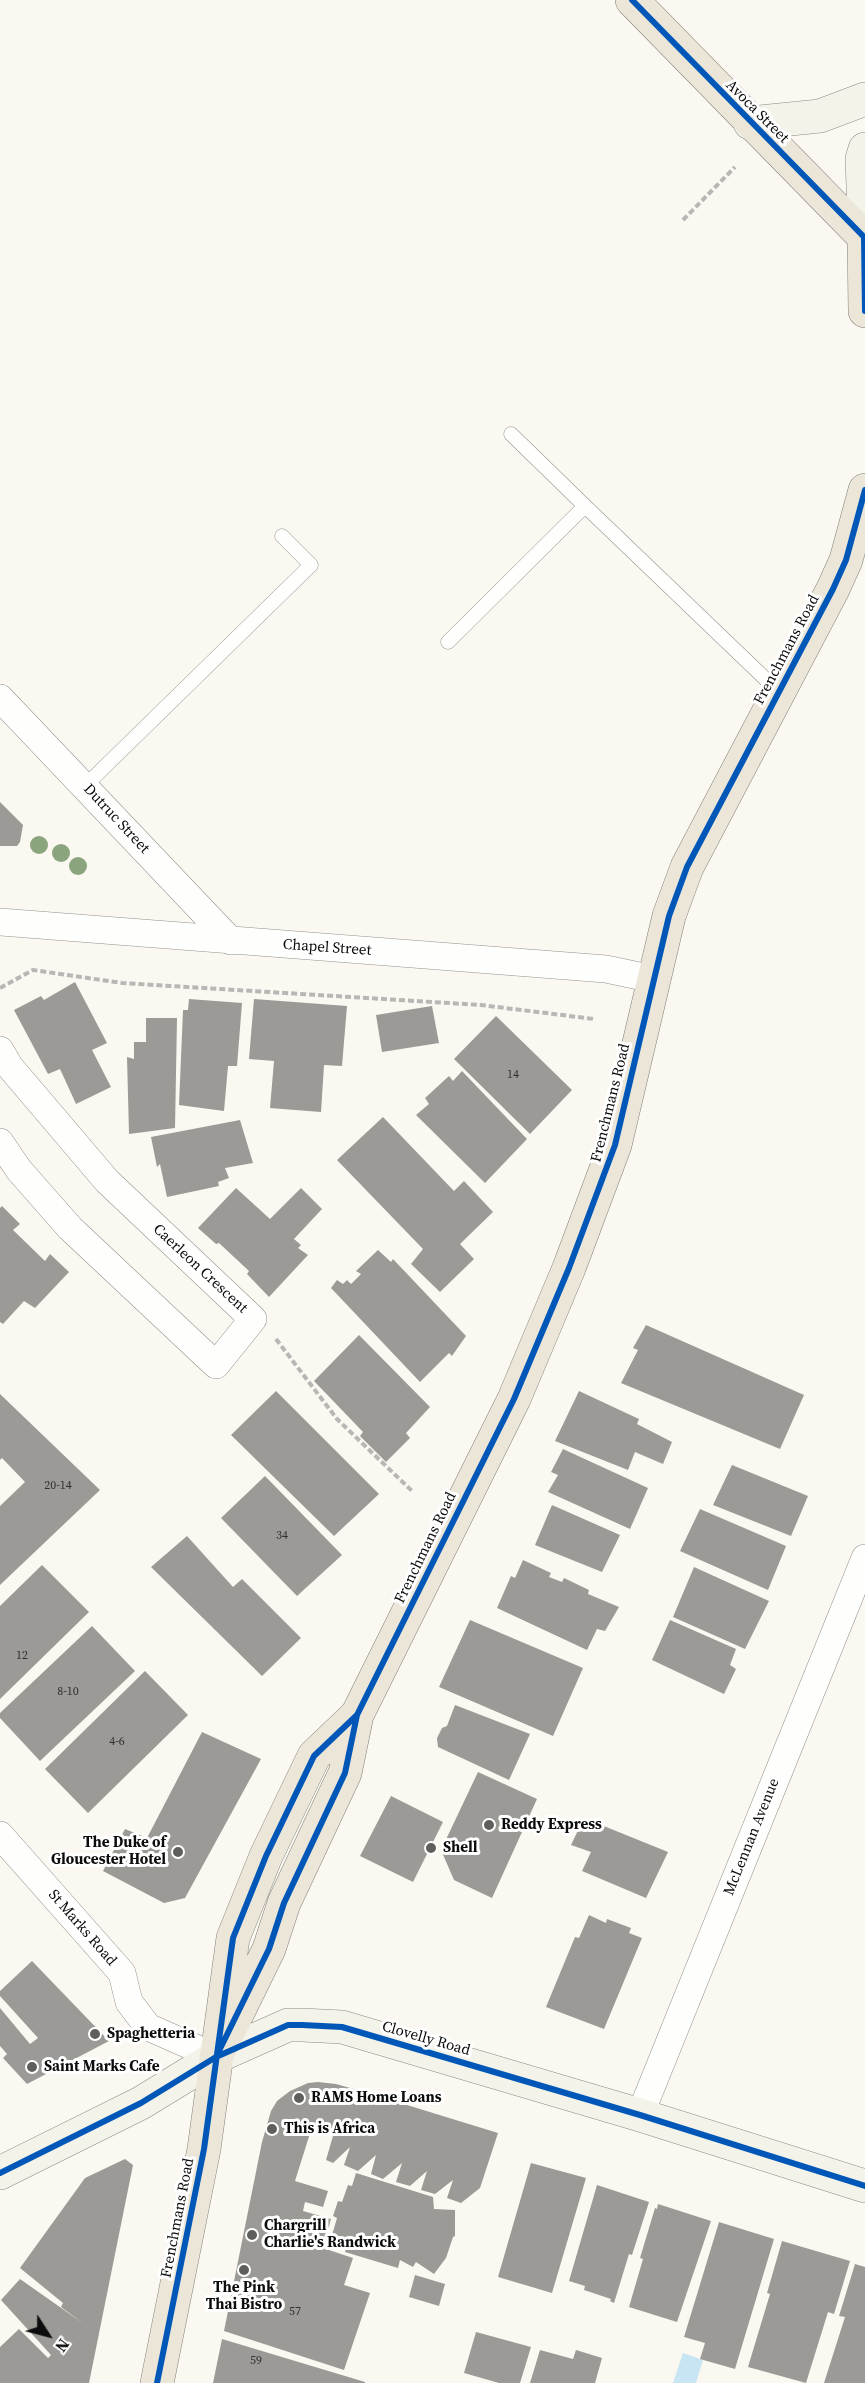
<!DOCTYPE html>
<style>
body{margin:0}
#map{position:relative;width:865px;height:2383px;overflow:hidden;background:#faf8f0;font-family:"Source Serif 4",serif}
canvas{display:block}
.north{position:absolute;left:18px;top:2305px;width:60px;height:60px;-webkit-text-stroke:4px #fff;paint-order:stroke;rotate:126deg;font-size:16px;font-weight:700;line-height:24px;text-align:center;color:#0c0c0c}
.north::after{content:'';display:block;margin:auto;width:21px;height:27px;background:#0c0c0c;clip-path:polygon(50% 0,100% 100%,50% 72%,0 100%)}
</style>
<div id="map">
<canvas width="865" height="2383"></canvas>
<div class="north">N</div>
</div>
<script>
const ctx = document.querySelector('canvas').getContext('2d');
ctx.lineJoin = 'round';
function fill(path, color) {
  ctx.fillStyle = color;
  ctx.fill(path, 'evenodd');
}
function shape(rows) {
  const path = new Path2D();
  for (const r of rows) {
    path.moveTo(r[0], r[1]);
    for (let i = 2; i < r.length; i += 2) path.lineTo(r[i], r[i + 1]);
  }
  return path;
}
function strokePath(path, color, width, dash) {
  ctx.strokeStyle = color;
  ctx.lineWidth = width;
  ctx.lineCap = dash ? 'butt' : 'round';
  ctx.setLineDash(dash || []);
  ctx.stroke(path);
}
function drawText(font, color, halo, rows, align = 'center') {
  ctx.font = font + ' "Source Serif 4",serif';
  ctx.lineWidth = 6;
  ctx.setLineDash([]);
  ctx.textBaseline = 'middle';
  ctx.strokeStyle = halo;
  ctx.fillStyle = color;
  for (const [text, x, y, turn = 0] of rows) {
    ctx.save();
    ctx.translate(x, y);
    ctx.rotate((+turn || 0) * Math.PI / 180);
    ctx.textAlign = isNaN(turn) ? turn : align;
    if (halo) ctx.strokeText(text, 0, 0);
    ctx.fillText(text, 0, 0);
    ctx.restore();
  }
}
const water = shape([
 [683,2353,703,2360,696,2383,673,2383]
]);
const building = shape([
 [0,802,23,825,20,842,17,846,0,846],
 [75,982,107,1043,92,1050,111,1087,76,1104,60,1069,48,1074,14,1010,41,996,44,1000],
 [189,999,242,1003,237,1066,228,1066,224,1111,179,1105,183,1010,188,1010],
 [254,999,347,1006,342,1066,324,1065,321,1112,270,1108,274,1061,249,1059],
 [432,1006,439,1043,382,1052,376,1015],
 [496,1016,572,1090,530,1134,454,1059],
 [146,1018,177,1018,175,1128,129,1134,127,1057,134,1059,134,1042,146,1042],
 [462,1071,527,1139,485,1183,416,1115,429,1104,425,1098,449,1076,453,1081],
 [383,1117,454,1191,464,1181,493,1212,460,1244,474,1259,440,1292,411,1264,423,1249,337,1160],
 [240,1120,253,1163,225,1168,229,1178,218,1182,219,1186,167,1197,160,1164,157,1167,151,1137],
 [236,1188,270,1219,301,1188,322,1209,294,1239,301,1245,298,1248,308,1255,269,1297,247,1274,249,1271,219,1243,216,1244,198,1228],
 [2,1206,20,1224,13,1230,45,1261,50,1254,69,1272,35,1308,24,1301,3,1324,0,1322,0,1208],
 [378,1250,391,1262,393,1259,466,1336,452,1356,449,1353,420,1382,331,1288,337,1280,343,1284,347,1280,351,1284,361,1274,356,1271],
 [646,1325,804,1395,780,1449,621,1383,638,1350,633,1348],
 [359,1335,430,1407,406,1433,410,1438,386,1462,360,1436,363,1432,314,1381],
 [276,1391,379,1494,334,1536,231,1435],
 [579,1391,639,1419,637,1424,672,1442,663,1464,635,1452,628,1470,555,1441],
 [0,1394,100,1490,0,1585,0,1506,25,1482,2,1458,0,1460],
 [563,1449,648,1488,630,1529,548,1492,558,1475,551,1472],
 [732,1465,808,1496,791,1536,713,1505],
 [265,1476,342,1555,297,1596,221,1518],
 [552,1505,620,1535,602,1572,535,1545],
 [700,1509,786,1546,768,1590,680,1551],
 [187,1536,233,1587,242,1579,301,1638,262,1676,151,1567],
 [523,1560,551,1573,549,1577,562,1582,564,1578,589,1590,588,1594,619,1607,605,1631,597,1629,587,1650,497,1608,511,1576,515,1578],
 [42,1565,89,1612,0,1699,0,1606],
 [694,1567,769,1601,745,1649,673,1617],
 [470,1620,583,1668,553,1736,439,1687],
 [670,1620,736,1649,730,1665,736,1669,724,1694,652,1660],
 [92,1626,135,1671,40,1761,0,1718,0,1713],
 [145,1671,188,1715,88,1813,45,1769],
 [455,1705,530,1734,509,1780,438,1747,437,1738,442,1728,447,1726],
 [202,1732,261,1759,185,1898,164,1903,103,1871,125,1829,147,1838],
 [478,1772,537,1799,492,1898,454,1880,441,1850],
 [391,1796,443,1822,413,1882,360,1856],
 [584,1818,668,1852,646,1898,582,1871,591,1852,571,1845],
 [589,1915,606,1923,607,1919,631,1928,629,1933,642,1938,604,2029,546,2007,575,1937,579,1938],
 [32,1961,109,2041,27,2084,3,2058,7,2054,0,2046,0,2008,30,2044,38,2038,0,1996,0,1991],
 [318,2082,336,2084,368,2093,498,2133,480,2188,461,2203,447,2198,453,2180,435,2194,421,2190,427,2171,410,2186,396,2182,402,2163,383,2179,371,2174,376,2155,358,2171,344,2165,350,2147,333,2163,326,2160,335,2129,327,2127,326,2131,312,2127,295,2181,328,2191,323,2207,305,2202,303,2211,331,2219,323,2248,353,2258,344,2285,370,2293,344,2370,224,2331,262,2142,271,2111,277,2101,290,2091,308,2083],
 [125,2159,133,2165,89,2383,0,2383,0,2347,19,2329,48,2358,51,2355,1,2300,20,2279,84,2324,61,2307,63,2303,20,2268,85,2178],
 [531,2163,586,2178,552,2293,498,2277],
 [356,2173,433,2197,434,2209,455,2210,455,2236,453,2237,446,2258,434,2274,416,2262,413,2267,400,2260,398,2268,345,2252,346,2248,330,2242,337,2218,333,2216,338,2201,342,2202,348,2185,352,2186],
 [597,2185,649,2202,632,2255,629,2254,614,2303,610,2301,611,2299,584,2290,585,2286,569,2281],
 [658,2204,711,2221,677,2322,629,2307,643,2259,640,2258,655,2208,657,2209],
 [719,2222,774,2239,735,2369,700,2359,705,2343,684,2337],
 [782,2241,850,2261,834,2314,828,2312,806,2383,748,2367,770,2294,767,2293],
 [855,2264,865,2267,865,2383,824,2383,845,2317,839,2316],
 [415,2275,445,2284,439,2306,409,2297],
 [476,2332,531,2347,520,2383,499,2383,464,2373],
 [222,2339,365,2382,365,2383,213,2383],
 [540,2350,573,2359,576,2350,602,2358,595,2383,530,2383]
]);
const path = shape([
 [683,220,735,167],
 [0,988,33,970,122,983,481,1005,594,1019],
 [276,1339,337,1419,412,1491]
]);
const lane = shape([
 [511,434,585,506],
 [448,642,585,506,778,691],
 [85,786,311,565,282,536]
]);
const street = shape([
 [0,698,231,941],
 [0,922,606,969,653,979],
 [0,1050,10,1067,107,1181,253,1319,216,1365,70,1228,19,1170,0,1142],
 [0,1835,122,1973,129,2002,148,2027,216,2057],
 [640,2115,865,1558]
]);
const secondary = shape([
 [750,123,820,116,865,99],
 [865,149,862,159,865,239],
 [0,2173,141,2103,216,2057,288,2025,302,2025,342,2027,640,2115,865,2186]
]);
const primary = shape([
 [632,0,864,237,865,311],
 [216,2057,269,1949,284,1903,345,1773,357,1715,514,1399,569,1268,615,1145,669,916,687,867,833,589,846,560,865,490],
 [157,2383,204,2149,233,1938,266,1856,314,1756,357,1715]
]);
const cycleway = shape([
 [632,0,864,237,865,311],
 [216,2057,269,1949,284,1903,345,1773,357,1715,514,1399,569,1268,615,1145,669,916,687,867,833,589,846,560,865,490],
 [0,2173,141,2103,216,2057,288,2025,302,2025,342,2027,640,2115,865,2186],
 [157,2383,204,2149,233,1938,266,1856,314,1756,357,1715]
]);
const trees = [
 [39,845],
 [61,853],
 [78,866]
];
const markers = [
 [489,1825,6,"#5f5f5c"],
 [431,1848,6,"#5f5f5c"],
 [178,1852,6,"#5f5f5c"],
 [95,2034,6,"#5f5f5c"],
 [32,2067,6,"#5f5f5c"],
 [299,2098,6,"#5f5f5c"],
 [272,2129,6,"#5f5f5c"],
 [252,2235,6,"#5f5f5c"],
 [244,2270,6,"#5f5f5c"]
];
const numberNames = [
 ["14",513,1075],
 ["20-14",58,1486],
 ["34",282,1536],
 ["12",22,1656],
 ["8-10",68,1692],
 ["4-6",117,1742],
 ["57",295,2312],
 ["59",256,2361]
];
const streetNames = [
 ["Avoca Street",757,112,45],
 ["Frenchmans Road",787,650,-62],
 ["Dutruc Street",116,819,47],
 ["Chapel Street",327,948,4],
 ["Frenchmans Road",611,1103,-76],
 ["Caerleon Crescent",200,1269,43],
 ["Frenchmans Road",426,1548,-64],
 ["McLennan Avenue",752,1837,-68],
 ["St Marks Road",82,1928,49],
 ["Clovelly Road",426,2039,16],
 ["Frenchmans Road",178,2218,-79]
];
const poiNames = [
 ["Reddy Express",501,1825],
 ["The Duke of",166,1843,"right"],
 ["Gloucester Hotel",166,1860,"right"],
 ["Shell",443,1848],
 ["Spaghetteria",107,2034],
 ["Saint Marks Cafe",44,2067],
 ["RAMS Home Loans",311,2098],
 ["This is Africa",284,2129],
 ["Chargrill",264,2226],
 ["Charlie's Randwick",264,2243],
 ["The Pink",244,2288,"center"],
 ["Thai Bistro",244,2305,"center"]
];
fill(water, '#c8e5f3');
fill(building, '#9c9a96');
strokePath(lane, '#93928f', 15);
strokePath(street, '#93928f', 28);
strokePath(secondary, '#8a8985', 34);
strokePath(primary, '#80807c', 34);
strokePath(path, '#b7b7b5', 4, [6, 3]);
strokePath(lane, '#fefefd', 14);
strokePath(street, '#fefefd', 27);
strokePath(secondary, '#f4f3e9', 33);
strokePath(primary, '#ebe6d8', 33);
strokePath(cycleway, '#0057b8', 6);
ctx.fillStyle = '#8aa57d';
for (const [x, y] of trees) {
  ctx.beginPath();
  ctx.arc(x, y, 9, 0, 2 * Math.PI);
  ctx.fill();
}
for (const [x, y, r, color] of markers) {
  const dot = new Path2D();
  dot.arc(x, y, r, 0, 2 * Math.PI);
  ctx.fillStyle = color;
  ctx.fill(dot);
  strokePath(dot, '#fff', 2);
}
drawText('12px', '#30302e', null, numberNames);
drawText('15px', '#0c0c0c', '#fff', streetNames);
drawText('bold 15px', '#0c0c0c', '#fff', poiNames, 'left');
</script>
